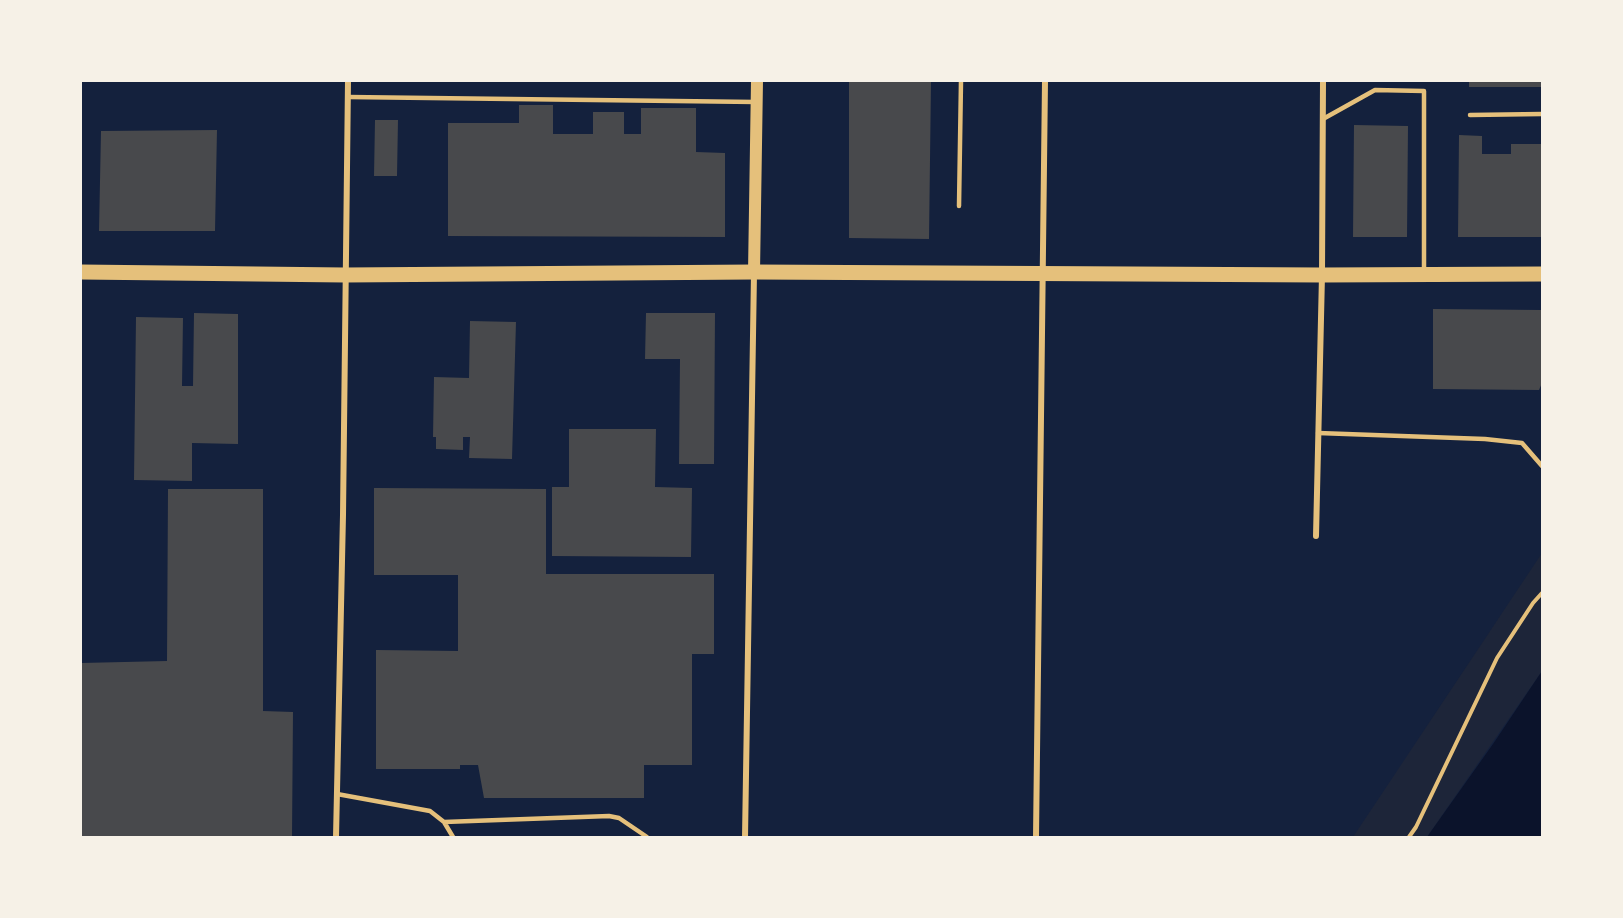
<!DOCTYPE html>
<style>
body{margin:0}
#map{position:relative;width:1623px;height:918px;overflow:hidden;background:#14213d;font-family:Montserrat,sans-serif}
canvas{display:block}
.frame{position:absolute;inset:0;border:82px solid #f6f1e7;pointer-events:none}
</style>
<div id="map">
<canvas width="1623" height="918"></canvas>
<div class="frame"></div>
</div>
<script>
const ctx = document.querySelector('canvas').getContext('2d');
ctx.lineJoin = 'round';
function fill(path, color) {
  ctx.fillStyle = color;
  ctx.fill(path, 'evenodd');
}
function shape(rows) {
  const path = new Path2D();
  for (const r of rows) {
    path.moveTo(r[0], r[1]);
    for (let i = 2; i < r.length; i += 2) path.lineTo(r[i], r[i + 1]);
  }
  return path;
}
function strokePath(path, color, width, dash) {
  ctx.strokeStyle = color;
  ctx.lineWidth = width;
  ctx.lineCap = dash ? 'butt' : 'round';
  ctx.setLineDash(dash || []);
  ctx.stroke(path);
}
const green = shape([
 [1542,553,1542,671,1427,837,1353,837]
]);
const water = shape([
 [1542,671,1542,837,1427,837,1493,744]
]);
const building = shape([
 [849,81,931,81,929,239,849,238],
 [1469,81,1542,81,1542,87,1469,87],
 [519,105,553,105,553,134,593,134,593,112,624,112,624,134,641,134,641,108,696,108,696,152,725,153,725,237,448,236,448,123,519,123],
 [375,120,398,120,397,176,374,176],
 [1354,125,1408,126,1407,237,1353,237],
 [217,130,215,231,99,231,101,131],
 [1459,135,1482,136,1482,154,1511,154,1511,144,1542,144,1542,237,1458,237],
 [1433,309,1542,310,1542,383,1539,390,1433,389],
 [194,313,238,314,238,444,192,443,192,481,134,480,136,317,183,318,182,386,193,386],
 [646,313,715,313,714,464,679,464,680,359,645,359],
 [470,321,516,322,512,459,469,458,470,437,463,437,463,450,436,449,436,437,433,437,434,377,469,378],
 [569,429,656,429,655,487,692,488,691,557,552,556,552,487,569,487],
 [374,488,546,489,546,574,714,574,714,654,692,654,692,765,644,765,644,798,484,798,478,765,460,765,460,769,376,769,376,650,458,651,458,575,374,575],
 [168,489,263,489,263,711,293,712,292,837,81,837,81,663,167,661]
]);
const path = shape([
 [1409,837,1416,827,1497,658,1533,603,1542,593]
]);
const service = shape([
 [348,97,756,102],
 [1470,115,1542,114],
 [1323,119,1375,90,1424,91,1424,271],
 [959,206,961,81],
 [1318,433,1485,439,1522,443,1542,466],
 [337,794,430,811,444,822,453,837],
 [444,822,609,816,619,818,647,837]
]);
const minor = shape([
 [1316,536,1322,275,1323,81],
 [336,837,343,515,348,81],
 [745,837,754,273],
 [1036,837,1045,81]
]);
const secondary = shape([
 [754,272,757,81]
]);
const primary = shape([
 [81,272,345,275,754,272,1322,275,1542,274]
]);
fill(green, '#1d2539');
fill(water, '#0b132b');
fill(building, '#48494c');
strokePath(path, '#e5c07b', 4);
strokePath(service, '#e5c07b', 4.5);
strokePath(minor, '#e5c07b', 6);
strokePath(secondary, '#e5c07b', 12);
strokePath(primary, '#e5c07b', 15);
</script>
